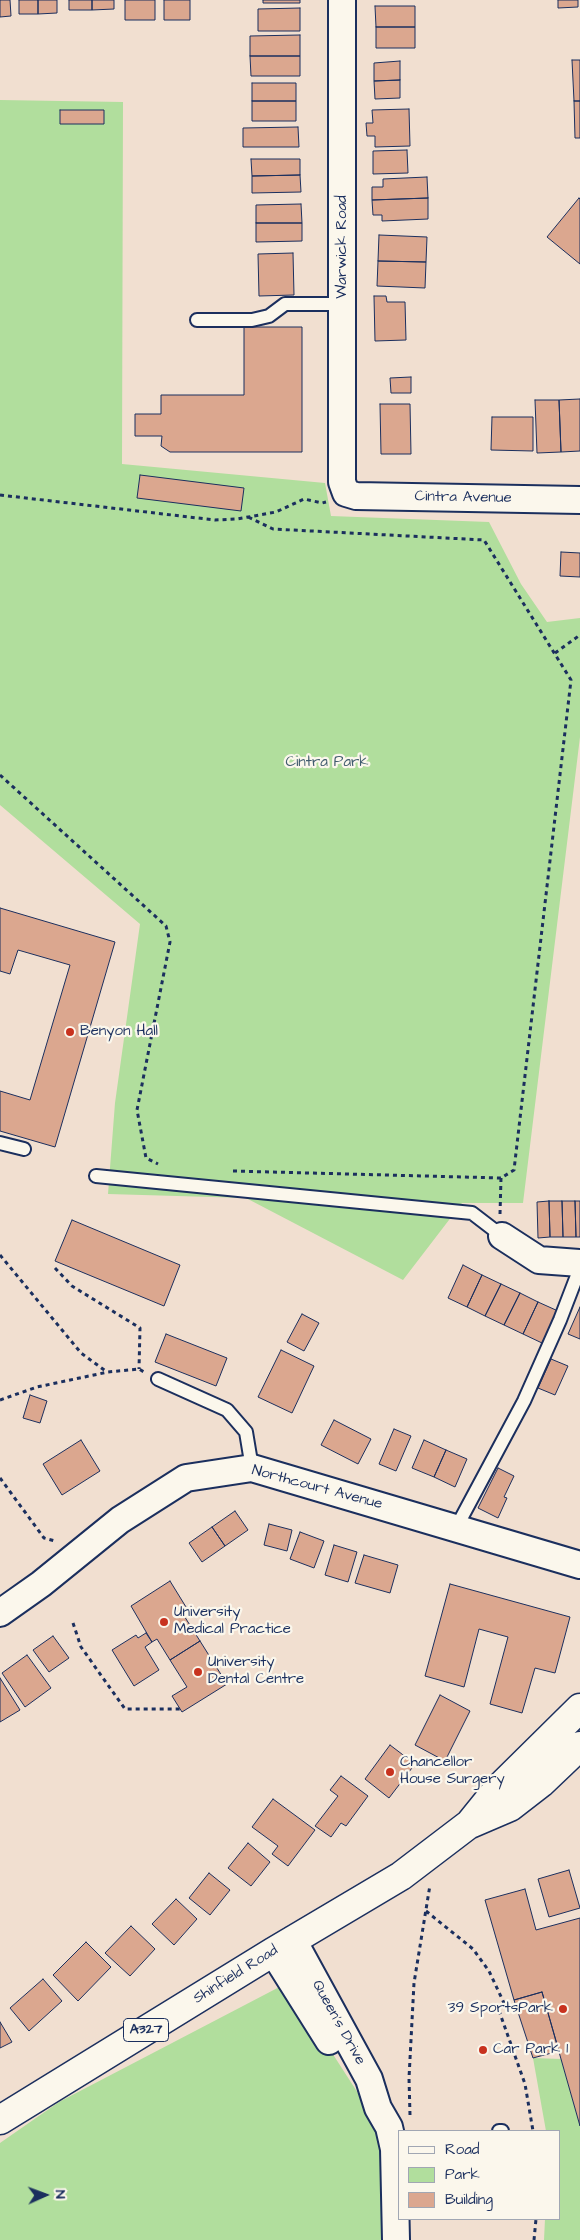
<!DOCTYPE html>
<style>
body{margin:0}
#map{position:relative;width:580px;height:2240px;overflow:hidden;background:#f1dfd0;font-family:"Architects Daughter",sans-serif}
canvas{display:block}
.legend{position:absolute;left:398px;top:2130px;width:162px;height:90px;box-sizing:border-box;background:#fbf7ec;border:1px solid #a1a7b3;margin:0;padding:6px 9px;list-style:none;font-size:15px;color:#1b2f5e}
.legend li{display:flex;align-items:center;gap:10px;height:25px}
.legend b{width:25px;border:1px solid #a1a7b3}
.north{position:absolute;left:20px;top:2170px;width:50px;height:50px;-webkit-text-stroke:4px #fbf7ec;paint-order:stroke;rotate:88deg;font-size:14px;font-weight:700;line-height:20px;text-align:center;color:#1b2f5e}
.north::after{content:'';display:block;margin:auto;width:18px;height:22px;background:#1b2f5e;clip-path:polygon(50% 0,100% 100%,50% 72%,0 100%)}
</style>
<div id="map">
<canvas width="580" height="2240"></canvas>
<ul class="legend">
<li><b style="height:6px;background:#fbf7ec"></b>Road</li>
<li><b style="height:14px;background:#b1de9d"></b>Park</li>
<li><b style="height:14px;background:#dba78f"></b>Building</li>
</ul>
<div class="north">N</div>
</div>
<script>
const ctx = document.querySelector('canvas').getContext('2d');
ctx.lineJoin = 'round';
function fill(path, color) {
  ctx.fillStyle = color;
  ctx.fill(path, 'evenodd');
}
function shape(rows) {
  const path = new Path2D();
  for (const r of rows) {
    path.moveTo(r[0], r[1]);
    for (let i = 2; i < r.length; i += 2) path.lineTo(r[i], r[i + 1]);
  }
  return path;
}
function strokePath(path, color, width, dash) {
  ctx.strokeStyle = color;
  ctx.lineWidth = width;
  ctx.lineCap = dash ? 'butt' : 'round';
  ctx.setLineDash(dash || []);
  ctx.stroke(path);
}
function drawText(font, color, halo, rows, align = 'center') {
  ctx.font = font + ' "Architects Daughter",sans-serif';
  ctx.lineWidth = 4.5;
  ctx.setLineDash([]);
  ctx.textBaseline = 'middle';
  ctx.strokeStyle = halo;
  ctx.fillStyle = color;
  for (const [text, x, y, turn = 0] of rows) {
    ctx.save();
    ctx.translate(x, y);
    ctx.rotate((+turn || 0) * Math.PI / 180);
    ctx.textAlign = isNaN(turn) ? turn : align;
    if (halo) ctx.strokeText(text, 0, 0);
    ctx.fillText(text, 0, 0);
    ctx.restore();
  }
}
const green = shape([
 [0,100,123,102,122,464,325,483,331,516,489,522,521,584,547,622,580,618,580,737,523,1203,462,1203,403,1280,246,1198,108,1194,115,1103,140,924,0,805],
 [287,1983,374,2118,384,2154,385,2240,0,2240,0,2143,59,2102],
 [533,2058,561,2059,580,2126,580,2240,544,2240,545,2219,559,2219,559,2131,546,2131]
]);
const building = shape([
 [0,0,10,0,11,16,0,17,0,0],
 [19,0,38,0,38,14,19,14,19,0],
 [38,0,57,0,57,13,38,14,38,0],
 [69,0,92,0,92,10,69,10,69,0],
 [92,0,114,0,114,9,92,10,92,0],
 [125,0,155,0,155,20,125,20,125,0],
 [164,0,190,0,190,20,164,20,164,0],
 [263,0,300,0,300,3,263,3,263,0],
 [558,0,578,0,578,7,558,8,558,0],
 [375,6,415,6,415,27,376,27,375,6],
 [300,8,300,31,258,31,258,9,300,8],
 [376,27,415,27,415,48,376,48,376,27],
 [300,35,300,56,250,56,250,36,300,35],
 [250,56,300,56,300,76,251,76,250,56],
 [572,60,580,60,580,101,574,101,572,60],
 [400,61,400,80,374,81,374,63,400,61],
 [400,80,400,98,375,99,374,81,400,80],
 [252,83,296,83,296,101,252,101,252,83],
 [252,101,296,101,296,121,252,121,252,101],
 [574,101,580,101,580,138,575,138,574,101],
 [409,109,410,146,375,147,375,136,367,136,366,123,373,123,372,110,409,109],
 [60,110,104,110,104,124,60,124,60,110],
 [298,127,299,147,243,147,243,128,298,127],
 [407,150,408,173,373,174,373,151,407,150],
 [251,159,300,159,300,175,252,176,251,159],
 [300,175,301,192,252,193,252,176,300,175],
 [427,177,428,198,372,200,372,187,383,187,383,179,427,177],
 [428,198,428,219,382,221,382,215,373,215,372,200,428,198],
 [579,198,580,199,580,264,547,237,579,198],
 [301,204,302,223,256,223,256,205,301,204],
 [256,223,302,223,302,241,256,242,256,223],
 [379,235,427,237,426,262,378,261,379,235],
 [293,253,294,295,259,296,258,254,293,253],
 [378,261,426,262,425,288,377,286,378,261],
 [374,296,386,296,387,302,405,302,406,340,375,341,374,296],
 [244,327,302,327,302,452,170,452,161,446,162,436,135,436,135,414,161,414,161,395,244,395,244,327],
 [411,377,411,393,391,393,390,378,411,377],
 [580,399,580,451,561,452,559,400,580,399],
 [535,400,559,400,561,452,537,453,535,400],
 [380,404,410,404,411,454,381,454,380,404],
 [492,417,533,417,533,451,491,450,492,417],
 [140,475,244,488,241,511,137,498,140,475],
 [561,552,580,553,580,577,560,576,561,552],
 [0,908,115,942,55,1147,0,1131,0,1091,30,1100,70,965,18,950,10,974,0,971,0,908],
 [549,1201,550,1237,538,1238,537,1202,549,1201],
 [549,1201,562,1201,563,1237,550,1237,549,1201],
 [562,1201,575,1201,576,1237,563,1237,562,1201],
 [575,1201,580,1201,580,1237,576,1237,575,1201],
 [72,1220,180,1265,164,1306,55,1261,72,1220],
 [463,1265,482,1275,467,1307,448,1298,463,1265],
 [482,1275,501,1284,485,1316,467,1307,482,1275],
 [501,1284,520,1293,504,1325,485,1316,501,1284],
 [520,1293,538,1302,523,1334,504,1325,520,1293],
 [538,1302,558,1311,542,1343,523,1334,538,1302],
 [580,1307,580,1339,568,1334,580,1307],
 [302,1314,319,1323,304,1351,287,1342,302,1314],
 [166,1334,227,1358,216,1386,155,1362,166,1334],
 [281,1350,314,1366,292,1413,258,1397,281,1350],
 [551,1359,568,1366,555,1395,538,1388,551,1359],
 [30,1395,47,1401,40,1423,23,1418,30,1395],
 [334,1420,371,1439,358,1464,321,1445,334,1420],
 [394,1429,411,1436,396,1471,379,1464,394,1429],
 [81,1440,100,1471,62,1495,43,1464,81,1440],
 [424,1440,446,1450,434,1477,412,1468,424,1440],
 [446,1450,467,1459,455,1487,434,1477,446,1450],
 [498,1468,514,1476,504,1497,507,1498,498,1518,478,1508,498,1468],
 [235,1511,248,1530,225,1546,212,1527,235,1511],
 [269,1524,292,1530,287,1551,264,1545,269,1524],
 [212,1527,225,1546,202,1562,189,1543,212,1527],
 [300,1532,324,1541,314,1568,290,1559,300,1532],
 [334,1545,357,1552,348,1582,325,1575,334,1545],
 [364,1555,398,1565,390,1593,355,1583,364,1555],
 [170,1581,186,1607,181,1611,200,1641,170,1660,157,1639,152,1642,131,1606,170,1581],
 [450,1584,570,1617,555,1673,535,1668,522,1713,490,1704,508,1637,479,1629,464,1687,425,1676,450,1584],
 [146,1633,152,1642,145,1647,159,1670,134,1686,112,1650,136,1635,138,1638,146,1633],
 [53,1636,69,1658,49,1672,33,1650,53,1636],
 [200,1641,227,1684,182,1712,172,1696,187,1687,170,1660,200,1641],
 [27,1655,51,1688,25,1707,2,1673,27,1655],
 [0,1678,20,1710,0,1722,0,1678],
 [440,1695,470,1711,445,1761,415,1745,440,1695],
 [390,1745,415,1764,389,1798,365,1779,390,1745],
 [341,1776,368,1796,346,1826,341,1823,331,1837,315,1826,338,1796,330,1790,341,1776],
 [273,1799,315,1830,288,1866,272,1854,278,1846,252,1827,273,1799],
 [248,1843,270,1862,251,1886,228,1868,248,1843],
 [569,1870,580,1908,549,1917,538,1879,569,1870],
 [209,1873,230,1890,210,1915,189,1898,209,1873],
 [525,1889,536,1930,580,1918,580,2126,542,1992,514,2000,485,1900,525,1889],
 [176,1899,197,1919,174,1945,152,1924,176,1899],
 [131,1926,155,1949,130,1976,105,1953,131,1926],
 [86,1942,111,1967,78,2001,53,1975,86,1942],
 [43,1979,62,2001,29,2031,10,2008,43,1979],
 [542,1992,559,2051,533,2058,514,2000,542,1992],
 [0,2022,12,2042,0,2048,0,2022]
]);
const path = shape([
 [0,495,215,520,237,519,276,512,304,499,322,503,326,502],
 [555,653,580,635],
 [0,775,166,926,170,942,137,1110,146,1158,158,1164],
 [233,1171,501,1178,514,1170,571,680,484,540,273,529,248,517],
 [500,1214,501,1178],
 [0,1255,81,1353,107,1372],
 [55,1268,72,1286,140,1328,139,1369],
 [0,1400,37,1387,108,1372,139,1369,144,1372],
 [0,1478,44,1538,55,1541],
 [73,1623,81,1647,125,1709,180,1709],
 [426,1911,473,1949,489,1971,504,2003,497,2005,525,2084,533,2131],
 [410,2115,409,2078,414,1983,430,1885],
 [534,2240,536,2219]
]);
const lane = shape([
 [197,320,252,320,269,316,285,304,343,304],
 [0,1143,24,1149],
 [96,1176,472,1213,502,1236],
 [158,1379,227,1410,246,1432,252,1468],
 [456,1528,524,1401,560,1320,580,1268],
 [499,2131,502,2131]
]);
const street = shape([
 [342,0,342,482,346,493,356,496,580,500],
 [502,1236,539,1260,580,1263],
 [0,1613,41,1584,120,1520,186,1478,252,1468,580,1565],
 [293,1940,369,2079,378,2108,389,2127,394,2149,396,2240],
 [273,1952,329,2041]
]);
const primary = shape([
 [471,1822,496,1791,580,1708],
 [0,2120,273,1952,401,1876,468,1825,510,1807,541,1783,580,1746]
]);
const markers = [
 [70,1032,5,"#c8321e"],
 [164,1622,5,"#c8321e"],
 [198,1672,5,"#c8321e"],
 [390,1772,5,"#c8321e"],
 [563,2009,5,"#c8321e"],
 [483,2050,5,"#c8321e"]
];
const shields = [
 [146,2030,45]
];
const shieldNames = [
 ["A327",146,2030]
];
const streetNames = [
 ["Warwick Road",343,247,-90],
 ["Cintra Avenue",463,498,1],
 ["Northcourt Avenue",317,1488,15],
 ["Shinfield Road",236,1975,-32],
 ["Queen's Drive",338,2023,61]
];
const parkNames = [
 ["Cintra Park",327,763]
];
const poiNames = [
 ["Benyon Hall",80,1032],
 ["University",174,1613],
 ["Medical Practice",174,1630],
 ["University",208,1663],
 ["Dental Centre",208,1680],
 ["Chancellor",400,1763],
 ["House Surgery",400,1780],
 ["39 SportsPark",553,2009,"right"],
 ["Car Park 1",493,2050]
];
fill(green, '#b1de9d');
fill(building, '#dba78f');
strokePath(building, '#1b2f5e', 1);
strokePath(lane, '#1b2f5e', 16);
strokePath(street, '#1b2f5e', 30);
strokePath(primary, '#1b2f5e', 31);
strokePath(path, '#1b2f5e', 3, [4, 4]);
strokePath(lane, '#fbf7ec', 12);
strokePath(street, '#fbf7ec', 26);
strokePath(primary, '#fbf7ec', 28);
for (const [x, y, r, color] of markers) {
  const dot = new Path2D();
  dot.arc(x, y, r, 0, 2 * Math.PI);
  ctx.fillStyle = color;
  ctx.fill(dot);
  strokePath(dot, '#fbf7ec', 2);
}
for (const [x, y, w] of shields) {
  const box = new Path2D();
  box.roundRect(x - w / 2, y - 11.5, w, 23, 4);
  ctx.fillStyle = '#fbf7ec';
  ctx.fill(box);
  strokePath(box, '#1b2f5e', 1);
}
drawText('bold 14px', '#1b2f5e', null, shieldNames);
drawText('15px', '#1b2f5e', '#fbf7ec', streetNames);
drawText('15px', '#405b6e', '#fbf7ec', parkNames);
drawText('15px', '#1b2f5e', '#fbf7ec', poiNames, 'left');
</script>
